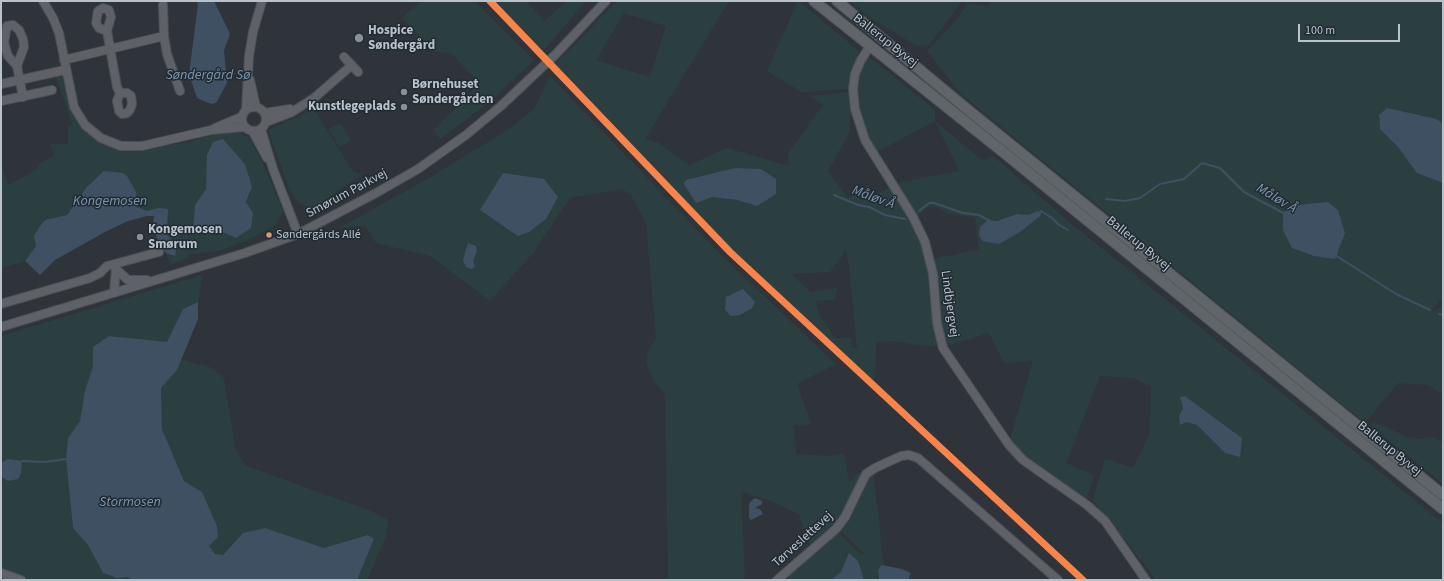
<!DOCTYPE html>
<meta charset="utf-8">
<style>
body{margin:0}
#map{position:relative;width:1444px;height:581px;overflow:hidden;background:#2e343a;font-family:"Source Sans 3",sans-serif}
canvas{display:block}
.frame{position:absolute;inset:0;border:2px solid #b9c1c9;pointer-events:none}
.scale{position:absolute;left:1298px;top:24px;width:102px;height:18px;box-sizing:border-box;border:2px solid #b9c1c9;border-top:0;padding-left:5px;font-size:12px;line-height:14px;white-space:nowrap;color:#b9c1c9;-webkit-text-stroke:3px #212b34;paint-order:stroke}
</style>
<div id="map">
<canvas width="1444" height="581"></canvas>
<div class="frame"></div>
<div class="scale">100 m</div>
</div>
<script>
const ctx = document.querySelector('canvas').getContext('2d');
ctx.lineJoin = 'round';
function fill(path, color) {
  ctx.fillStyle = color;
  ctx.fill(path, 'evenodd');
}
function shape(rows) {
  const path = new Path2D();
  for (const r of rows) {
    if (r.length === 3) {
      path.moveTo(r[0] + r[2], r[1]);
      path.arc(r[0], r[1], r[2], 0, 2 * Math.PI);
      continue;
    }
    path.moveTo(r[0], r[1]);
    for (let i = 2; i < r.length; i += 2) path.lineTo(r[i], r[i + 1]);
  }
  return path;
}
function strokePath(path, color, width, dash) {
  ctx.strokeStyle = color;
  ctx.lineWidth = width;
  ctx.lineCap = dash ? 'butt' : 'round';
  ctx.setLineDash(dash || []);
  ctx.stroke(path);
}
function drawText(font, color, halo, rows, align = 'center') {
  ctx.font = font + ' "Source Sans 3",sans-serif';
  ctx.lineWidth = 3;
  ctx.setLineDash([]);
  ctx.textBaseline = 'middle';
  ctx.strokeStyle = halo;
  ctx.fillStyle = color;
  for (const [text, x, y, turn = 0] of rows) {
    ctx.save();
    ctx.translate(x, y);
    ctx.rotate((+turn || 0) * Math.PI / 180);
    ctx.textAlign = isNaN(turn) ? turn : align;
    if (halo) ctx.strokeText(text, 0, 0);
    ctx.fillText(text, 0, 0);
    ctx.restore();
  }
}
const green = shape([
 [421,1,474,1,534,60,487,104,440,139,433,130,480,84,451,53,435,52,402,18],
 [495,1,526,1,545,21,567,1,586,1,543,51],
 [617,1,729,1,645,139,659,143,689,165,727,148,789,166,788,153,823,105,810,96,851,92,850,131,828,171,848,198,854,194,862,201,901,182,959,171,935,121,877,152,867,137,858,108,858,76,863,62,869,57,935,110,935,121,983,161,993,156,1073,225,1443,523,1443,580,1156,580,1143,562,1143,542,1142,562,1109,519,1093,501,1105,458,1133,468,1149,436,1151,386,1133,378,1100,376,1066,463,1094,475,1086,501,1023,458,1009,443,1033,361,1004,363,989,333,947,346,925,346,893,341,876,342,875,385,731,250,554,65],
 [624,13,666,26,650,77,596,60],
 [735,168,761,169,757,206,737,200,712,197,723,171],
 [935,206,948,214,975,217,979,249,934,259,927,238,916,217,928,207],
 [1038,211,979,236,988,220,997,221,1017,214,1028,215],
 [846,250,849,266,857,348,852,348,851,338,835,338,819,314,816,301,835,300,837,288,811,292,791,274,830,272],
 [1185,396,1235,432,1225,453,1197,425,1186,422,1179,416,1183,408,1180,397],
 [798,1,859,51,849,83,849,89,802,92,767,71],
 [850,1,962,1,929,45,917,46,871,18],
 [992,1,1443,1,1443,124,1437,119,1387,108,1379,115,1380,129,1398,147,1417,172,1443,183,1443,297,1431,311,1443,307,1443,394,1428,385,1398,383,1365,423,961,94,927,51,959,17,967,3,989,7],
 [550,76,724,258,836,364,797,384,811,424,794,426,796,454,829,456,844,454,849,483,858,473,873,471,884,566,878,570,879,580,780,580,837,532,861,555,864,553,839,529,847,518,842,513,835,529,810,545,799,514,766,499,741,492,745,580,668,580,665,394,655,383,647,365,647,354,656,338,646,224,631,195,622,189,570,198,534,252,490,301,430,256,376,243,365,225,339,228,429,178,506,131,534,109],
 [56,77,64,77,74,115,83,129,101,141,144,148,189,142,208,135,238,132,250,138,264,166,283,211,274,226,248,240,222,250,188,255,188,258,171,264,166,253,175,256,167,235,169,216,158,208,147,211,136,207,136,192,86,188,67,215,45,220,36,246,25,261,4,267,1,270,1,168,9,185,37,169,39,164,54,155,50,144,68,144,68,127,73,126],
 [223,139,245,164,251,194,246,202,253,213,236,238,218,230,197,233,193,230,195,205,206,189],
 [314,109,353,172,362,174,313,209,299,203,289,188,268,130],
 [341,123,351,141,339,147,329,129],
 [202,275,198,302,183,309,167,342,109,336,93,347,93,367,85,390,80,421,68,438,66,459,73,528,88,545,103,573,117,578,128,577,132,580,27,580,1,570,1,336],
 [181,360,210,367,224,378,236,451,246,466,371,511,388,520,387,534,367,580,357,580,374,539,368,535,324,548,265,528,243,533,223,555,215,554,209,546,218,537,217,526,202,492,184,481,162,429,161,388,177,370],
 [1373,422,1408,437,1418,439,1433,437,1443,443,1443,484,1371,426]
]);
const water = shape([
 [196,1,214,1,230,34,224,50,227,83,216,103,211,104,197,98,189,74,198,4],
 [1387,108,1437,119,1443,124,1443,183,1417,173,1398,147,1380,129,1379,115],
 [223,139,245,164,252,187,246,202,253,213,251,228,236,238,218,230,197,233,193,230,195,205,206,189,207,155,213,142],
 [735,168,761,169,776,179,776,194,757,206,737,200,712,197,696,203,684,184,686,180],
 [104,171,123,173,127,176,136,192,137,207,147,211,158,208,168,209,167,235,177,244,175,256,166,253,158,242,153,225,154,216,147,216,128,221,105,232,55,260,40,275,25,261,36,246,34,236,40,226,45,220,67,215,86,188],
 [503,173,544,179,558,197,546,219,529,232,518,236,480,210],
 [1328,202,1338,210,1345,233,1335,259,1314,256,1292,248,1283,230,1283,214,1289,206],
 [1038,211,1041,215,1020,232,999,244,983,241,979,236,980,227,988,220,997,221,1017,214,1028,215],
 [468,243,476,246,477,251,473,261,475,267,471,269,466,267,463,260],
 [743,289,755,302,752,308,740,315,731,316,725,310,726,297],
 [198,302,198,319,177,370,161,388,162,429,184,481,202,492,217,526,218,537,209,546,215,554,223,555,243,533,265,528,324,548,368,535,374,539,357,580,132,580,128,577,117,578,103,573,88,545,73,528,66,459,68,438,80,421,85,390,93,367,93,347,109,336,167,342,183,309],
 [1185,396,1242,438,1240,457,1225,453,1197,425,1186,422,1180,425,1179,416,1183,408,1180,397],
 [8,459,22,461,21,473,18,479,8,481,2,477,1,463],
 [755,498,762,501,762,504,755,508,760,509,763,514,751,520,749,518,749,506,750,502],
 [849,553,858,561,864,580,831,580,841,572],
 [882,565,902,569,911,573,908,580,879,580,878,570]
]);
const stream = shape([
 [834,195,858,205,869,207,885,215,905,219],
 [1106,199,1125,201,1140,198,1160,184,1184,179,1202,163,1220,168,1244,192,1285,214],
 [919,211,929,203,934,203,963,213,979,215,990,221],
 [1039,216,1041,211,1052,218,1059,225,1068,230],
 [1335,255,1396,294,1430,310],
 [1439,314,1443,315],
 [22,461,45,462,66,459]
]);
const minor = shape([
 [43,1,53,18,59,33,74,107,85,125,101,138,121,146,142,146,211,130,244,127],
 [163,5,164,36,167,54,180,91],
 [107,31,99,28,96,23,98,11,103,8,109,10,111,17,107,31,117,87,120,93,117,101,119,111,122,114,127,113,130,110,132,104,131,96,127,93,120,93],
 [870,46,861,60,855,74,853,89,855,109,865,140,913,217,925,242,933,274,937,323,943,348,1009,445,1023,460,1087,505,1105,521,1146,580],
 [344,57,358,72],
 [64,60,164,36],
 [17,66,8,56,4,43,7,26,13,25,19,30,23,39,24,47,17,66,23,97],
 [250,80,256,107],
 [1,84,65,70],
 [1,101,52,90],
 [254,119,12],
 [246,109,249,56,253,32,262,1],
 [265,113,290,109],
 [266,122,292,112,314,98,352,65],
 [215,128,241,117],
 [261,129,273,169,298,234],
 [253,132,267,158],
 [116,269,128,280,147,280],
 [114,293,116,268],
 [1,304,90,278,100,273,107,266,159,252],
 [1,327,245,253,298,234,376,193,418,169,466,135,501,106,555,55,606,1],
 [1,573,21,580],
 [777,580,836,529,845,517,866,474,875,468,901,456,909,455,918,458,1058,580]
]);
const major = shape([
 [814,1,1002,151,1443,509],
 [837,1,967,109,1443,495]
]);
const rail1 = shape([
 [490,1,730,252,1083,580]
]);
const markers = [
 [359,38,5,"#889097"],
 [404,92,4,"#889097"],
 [404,107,4,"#889097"],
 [269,235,3.5,"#d39c74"],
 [140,237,4,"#889097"]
];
const busNames = [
 ["Søndergårds Allé",276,235]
];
const poiNames = [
 ["Hospice",368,31],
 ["Søndergård",368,46],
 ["Børnehuset",412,85],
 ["Søndergården",412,100],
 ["Kunstlegeplads",396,107,"right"],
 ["Kongemosen",148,230],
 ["Smørum",148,245]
];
const streetNames = [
 ["Ballerup Byvej",885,41,38],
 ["Smørum Parkvej",347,194,-28],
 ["Ballerup Byvej",1138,244,39],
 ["Lindbjergvej",949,304,82],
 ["Ballerup Byvej",1389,449,39],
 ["Tørveslettevej",803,540,-42]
];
const waterNames = [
 ["Søndergård Sø",208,76],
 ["Måløv Å",873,198,20],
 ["Måløv Å",1276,199,31],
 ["Kongemosen",110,202],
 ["Stormosen",130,503]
];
fill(green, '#2c3f40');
fill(water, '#3f5062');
strokePath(stream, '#3f5062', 2);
strokePath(minor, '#4c5054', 10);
strokePath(major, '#4c5156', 12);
strokePath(minor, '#5e6268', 8);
strokePath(major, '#60656a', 10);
strokePath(rail1, '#f8844c', 7);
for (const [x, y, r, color] of markers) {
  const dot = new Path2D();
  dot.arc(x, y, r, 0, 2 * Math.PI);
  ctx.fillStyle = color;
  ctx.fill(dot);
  strokePath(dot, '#212b34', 1.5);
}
drawText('12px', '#b9c1c9', '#212b34', busNames, 'left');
drawText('bold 13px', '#b9c1c9', '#212b34', poiNames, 'left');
drawText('13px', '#b9c1c9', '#212b34', streetNames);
drawText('italic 14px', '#7d94aa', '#212b34', waterNames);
</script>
